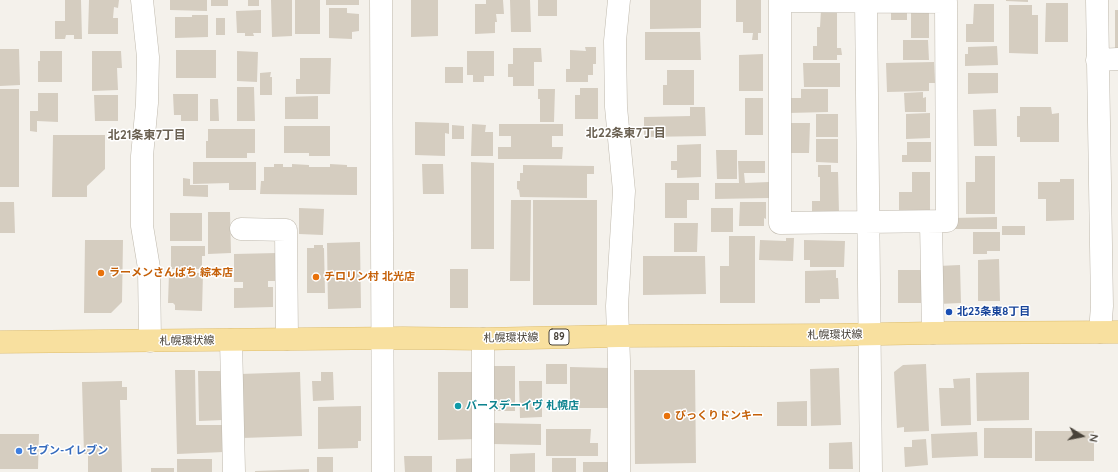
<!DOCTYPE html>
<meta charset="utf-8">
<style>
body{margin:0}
#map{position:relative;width:1118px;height:472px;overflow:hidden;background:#f4f1eb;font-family:Quicksand,sans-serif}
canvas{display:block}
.north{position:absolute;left:1062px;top:416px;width:40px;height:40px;-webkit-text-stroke:3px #fff;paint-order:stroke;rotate:100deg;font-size:11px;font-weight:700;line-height:16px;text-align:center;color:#484239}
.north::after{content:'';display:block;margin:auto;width:14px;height:18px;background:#484239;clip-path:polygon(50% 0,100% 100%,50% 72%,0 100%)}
</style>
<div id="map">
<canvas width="1118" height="472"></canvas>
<div class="north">N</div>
</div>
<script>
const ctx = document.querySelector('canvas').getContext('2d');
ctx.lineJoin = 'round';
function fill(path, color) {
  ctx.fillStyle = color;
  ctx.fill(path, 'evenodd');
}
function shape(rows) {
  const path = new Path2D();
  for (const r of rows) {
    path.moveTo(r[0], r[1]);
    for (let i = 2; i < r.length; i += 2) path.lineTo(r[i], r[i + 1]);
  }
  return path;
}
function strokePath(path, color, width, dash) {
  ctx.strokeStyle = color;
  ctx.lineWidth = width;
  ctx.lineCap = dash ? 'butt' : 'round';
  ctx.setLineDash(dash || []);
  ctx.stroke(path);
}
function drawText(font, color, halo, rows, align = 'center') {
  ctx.font = font + ' Quicksand,"Noto Sans JP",sans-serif';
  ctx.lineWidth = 3;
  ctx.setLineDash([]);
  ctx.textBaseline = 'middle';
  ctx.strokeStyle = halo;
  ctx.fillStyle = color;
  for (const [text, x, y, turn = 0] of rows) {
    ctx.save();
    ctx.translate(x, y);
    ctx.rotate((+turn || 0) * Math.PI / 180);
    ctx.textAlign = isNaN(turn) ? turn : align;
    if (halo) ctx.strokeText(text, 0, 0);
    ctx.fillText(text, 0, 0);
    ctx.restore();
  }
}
const building = shape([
 [65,0,81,0,82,39,74,39,74,35,66,35,65,39,55,39,55,21,65,21],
 [89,0,119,0,118,8,114,7,113,18,118,18,118,34,88,34],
 [170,0,207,0,207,11,170,10],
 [211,0,228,0,228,6,211,6],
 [248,0,259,0,259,6,248,6],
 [271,0,292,0,292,36,272,37],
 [295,0,320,0,320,34,295,34],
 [326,0,359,0,359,5,326,5],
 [411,0,438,0,438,36,411,37],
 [486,0,503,0,504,14,496,14,497,22,495,22,495,33,475,34,475,4,486,4],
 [510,0,530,0,531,32,511,32],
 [538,0,557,0,557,16,538,16],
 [650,0,701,0,701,28,650,29],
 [736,0,761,0,761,33,758,33,758,40,752,40,753,33,743,33,743,22,736,22],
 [1006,0,1028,0,1028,2,1006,1],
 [1046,3,1068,3,1068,42,1045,42],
 [974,4,994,4,994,42,966,42,966,24,973,24],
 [1009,5,1032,5,1032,15,1038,15,1038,54,1009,53],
 [329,8,347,8,347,13,359,14,359,31,352,32,352,39,329,38],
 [261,10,261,33,253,33,254,36,245,36,245,33,237,33,236,11],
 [821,10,837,10,837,48,841,48,842,55,837,55,837,60,813,60,813,46,817,46,817,27,820,27],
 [911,10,929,10,929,38,911,38],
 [1115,10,1118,10,1118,48,1115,48],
 [907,11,907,20,891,20,891,12],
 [192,15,208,15,208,37,175,38,175,17,192,17],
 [216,18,225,18,225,35,216,35],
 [645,32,700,32,701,60,645,60],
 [903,40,928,40,929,60,903,60],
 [997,46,998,65,965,66,965,54,968,54,968,47],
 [585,47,596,47,596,64,593,64,593,75,588,75,588,82,566,82,566,69,570,69,570,50,586,51],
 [513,48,541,48,542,62,534,62,534,86,513,86,513,77,508,77,508,64,513,64],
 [0,49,19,49,20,85,0,86],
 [176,50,216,50,216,78,176,78],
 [40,51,62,51,62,82,38,82,38,61,40,61],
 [92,51,121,51,122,68,117,68,118,90,92,91],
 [237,51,258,52,257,82,237,81],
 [467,51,494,51,494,76,484,76,484,82,473,82,473,75,467,75],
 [763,54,763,91,739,91,739,55],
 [300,58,331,58,330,94,296,94,296,79,300,79],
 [934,62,935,83,929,83,929,91,887,92,886,63],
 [803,63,840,63,840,87,804,87],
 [445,67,463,67,463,83,445,83],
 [667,70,694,70,694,105,663,105,663,85,667,85],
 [271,72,270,77,272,77,272,95,260,95,260,73],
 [968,73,998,73,998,93,968,94],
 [237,87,254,87,255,121,237,121],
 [580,88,598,88,598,119,575,119,575,95,580,95],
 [0,89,19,89,19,187,0,187],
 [538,89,555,89,554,122,540,122,540,99,538,99],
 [801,89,828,89,828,112,788,113,788,98,801,98],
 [923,92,923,98,926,97,926,112,905,112,904,93],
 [38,93,58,93,58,122,37,121,37,132,30,131,30,111,38,111],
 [173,94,198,94,198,121,181,121,181,115,174,115],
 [94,95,118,95,118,121,95,121],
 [318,96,318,119,285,119,285,97],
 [745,98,763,98,763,135,745,135],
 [210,99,218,99,219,121,210,121],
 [690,107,705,107,706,136,644,137,644,117,690,116],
 [1020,107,1051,107,1052,114,1059,113,1059,142,1020,142,1020,137,1017,137,1017,116,1020,116],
 [996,109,997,146,974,146,973,110],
 [930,113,930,138,906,139,906,114],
 [816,114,838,114,838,137,816,137],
 [415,122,449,123,449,134,445,133,445,156,415,155],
 [790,123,810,123,809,153,789,153],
 [472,124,486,125,485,132,493,132,493,156,471,156],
 [499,124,563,124,563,136,552,136,552,147,563,147,562,159,498,159,498,147,511,147,511,136,499,136],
 [452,125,464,126,464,139,452,139],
 [284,126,330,126,330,156,309,156,309,153,284,153],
 [208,129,255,129,255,153,247,153,247,158,206,158,206,141,208,141],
 [53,135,105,135,105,169,87,186,87,197,52,197],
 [816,139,838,139,838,163,816,162],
 [907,142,931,142,931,162,902,162,902,155,907,155],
 [701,144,701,177,677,178,677,170,671,170,671,161,677,161,677,145],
 [716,150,737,150,737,179,717,179],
 [975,156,995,156,995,214,966,214,966,182,975,182],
 [738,161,765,161,765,173,744,173,745,183,769,182,769,198,715,199,715,183,739,183],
 [193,162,256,162,256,190,229,190,229,183,193,184],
 [471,162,494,163,494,249,471,249],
 [274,164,283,164,283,167,292,167,292,164,309,165,309,167,330,167,330,164,347,165,347,167,357,167,357,195,260,194,261,181,264,181,264,167,274,167],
 [422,164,443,164,444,194,423,194],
 [523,165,594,166,594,174,587,174,587,198,520,197,519,190,517,189,517,181,520,181,520,173,523,173],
 [818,165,831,165,831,172,838,172,839,213,812,213,812,201,820,201,820,177,818,177],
 [912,172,930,172,930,214,899,214,899,192,912,192],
 [183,178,190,179,190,185,208,185,208,197,183,196],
 [1060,179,1074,179,1074,220,1046,221,1046,199,1038,199,1038,182,1060,182],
 [665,183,699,183,699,200,687,200,687,218,665,218],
 [511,200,531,200,530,281,510,281],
 [533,200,597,200,597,305,533,305],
 [0,202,14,202,15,233,0,233],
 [740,202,766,202,766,219,764,218,764,226,739,226],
 [299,208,324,209,323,235,299,234],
 [711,208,733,208,733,232,711,232],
 [208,212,230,212,231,253,208,254],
 [170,213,202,213,202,241,170,241],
 [997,217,997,229,952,229,952,218],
 [674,223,698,223,697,252,674,252],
 [1002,226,1025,226,1025,235,1002,235],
 [973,232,1000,232,1000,251,987,251,987,254,973,254],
 [729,236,755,236,755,303,720,303,720,266,729,266],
 [786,238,794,238,793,261,759,260,760,240,786,241],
 [85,240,123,240,122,302,111,313,84,313],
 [804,240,845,241,844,267,810,267,810,260,804,260],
 [360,242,361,308,328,309,327,243],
 [314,245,323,245,323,248,324,248,325,293,307,293,307,248,314,248],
 [171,246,205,246,205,256,202,256,202,269,171,269],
 [277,253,277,281,268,281,268,287,273,287,273,307,234,308,234,288,243,288,243,282,234,282,234,254],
 [643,256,705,256,706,294,643,295],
 [999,259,1000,301,978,301,978,260],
 [960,265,961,303,939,304,938,266],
 [450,269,468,269,468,308,450,308],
 [836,270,836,278,838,278,839,299,820,299,820,303,805,303,805,271],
 [898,270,925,270,925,303,898,303],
 [169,273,203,273,202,311,175,310,175,305,173,303,168,303],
 [546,364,567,364,567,384,546,384],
 [926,364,929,431,904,432,904,427,897,428,894,372,903,365],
 [491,366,515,366,515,411,491,411],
 [570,367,609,368,609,408,570,408],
 [839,368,841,425,811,426,810,369],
 [175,370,195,370,196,425,224,425,224,452,177,454],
 [634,370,695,370,696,463,635,464],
 [198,371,222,371,223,420,199,421],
 [300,372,302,436,242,438,240,374],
 [321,372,333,372,334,400,313,401,312,381,321,381],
 [438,372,479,372,479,439,438,440],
 [1029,372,1029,420,977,421,976,373],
 [970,378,971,425,941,426,939,388,954,388,953,379],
 [122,381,122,387,127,387,127,400,120,400,122,472,88,472,88,454,84,454,82,382],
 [519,381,542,381,542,417,520,418],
 [807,401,807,426,777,426,777,402],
 [361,406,361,441,358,441,358,448,318,449,318,407],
 [492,423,541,424,541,445,492,444],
 [984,428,1032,428,1032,458,984,458],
 [546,429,591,429,590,443,598,443,598,456,546,456],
 [1035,431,1094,431,1094,461,1035,461],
 [977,432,978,456,932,458,931,434],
 [0,434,39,434,38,469,0,469],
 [926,439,928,465,905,467,904,447,912,447,912,440],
 [852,442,853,469,829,469,829,443],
 [535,453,535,472,510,472,510,454],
 [404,456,432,456,432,472,405,472],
 [317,457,333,457,333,472,317,472],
 [479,458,479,472,456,472,456,459],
 [552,458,576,458,576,472,552,472],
 [177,459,212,459,212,472,177,472],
 [583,462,609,462,609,472,583,472],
 [151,468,174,468,174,472,151,472],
 [309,469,309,472,255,472,255,471]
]);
const minor = shape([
 [142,0,148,57,147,103,142,156,142,226,149,268,150,341],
 [381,0,383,472],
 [619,0,615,41,616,107,624,191,617,306,619,361,619,472],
 [866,0,871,472],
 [1097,0,1102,306,1100,332],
 [780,1,946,2,947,221,780,223,780,1],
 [1097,60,1118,59],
 [931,222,933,333],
 [241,229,286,230,287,339],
 [483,339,483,472],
 [231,340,234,472]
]);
const major = shape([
 [0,342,403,338,483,339,619,336,831,335,933,333,1118,332]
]);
const markers = [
 [101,273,4,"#e8710a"],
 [316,277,4,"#e8710a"],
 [949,312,4,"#1a4fb4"],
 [458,406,4,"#0f9aa8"],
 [667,416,4,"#e8710a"],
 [19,451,4,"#3f7fe0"]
];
const shields = [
 [559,337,20]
];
const shieldNames = [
 ["89",559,337]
];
const foodNames = [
 ["ラーメンさんぱち 綜本店",109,273],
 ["チロリン村 北光店",324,277],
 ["びっくりドンキー",675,416]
];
const transitNames = [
 ["北23条東8丁目",957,312]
];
const streetNames = [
 ["札幌環状線",835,335,-1],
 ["札幌環状線",511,338,-1],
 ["札幌環状線",187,341,-1]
];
const cultureNames = [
 ["バースデーイヴ 札幌店",466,406]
];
const shopNames = [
 ["セブン-イレブン",27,451]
];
const neighbourhoodNames = [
 ["北22条東7丁目",626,133],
 ["北21条東7丁目",147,135]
];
fill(building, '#d5cdc0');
strokePath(minor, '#bfb9ad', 23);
strokePath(major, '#debe6f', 23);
strokePath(minor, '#fff', 22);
strokePath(major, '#f8e09f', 22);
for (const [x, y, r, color] of markers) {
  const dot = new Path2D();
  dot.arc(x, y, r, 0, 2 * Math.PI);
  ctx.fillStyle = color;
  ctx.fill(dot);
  strokePath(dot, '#fff', 1.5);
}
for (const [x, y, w] of shields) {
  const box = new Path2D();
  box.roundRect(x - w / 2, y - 8, w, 16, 3);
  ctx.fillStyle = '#fff';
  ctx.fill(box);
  strokePath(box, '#484239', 1);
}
drawText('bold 10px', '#484239', null, shieldNames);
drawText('bold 11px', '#c56008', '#fff', foodNames, 'left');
drawText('bold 11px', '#164399', '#fff', transitNames, 'left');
drawText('11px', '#484239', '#fff', streetNames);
drawText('bold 11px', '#0d838f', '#fff', cultureNames, 'left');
drawText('bold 11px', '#366cbe', '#fff', shopNames, 'left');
drawText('bold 12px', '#6a6051', '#fff', neighbourhoodNames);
</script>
